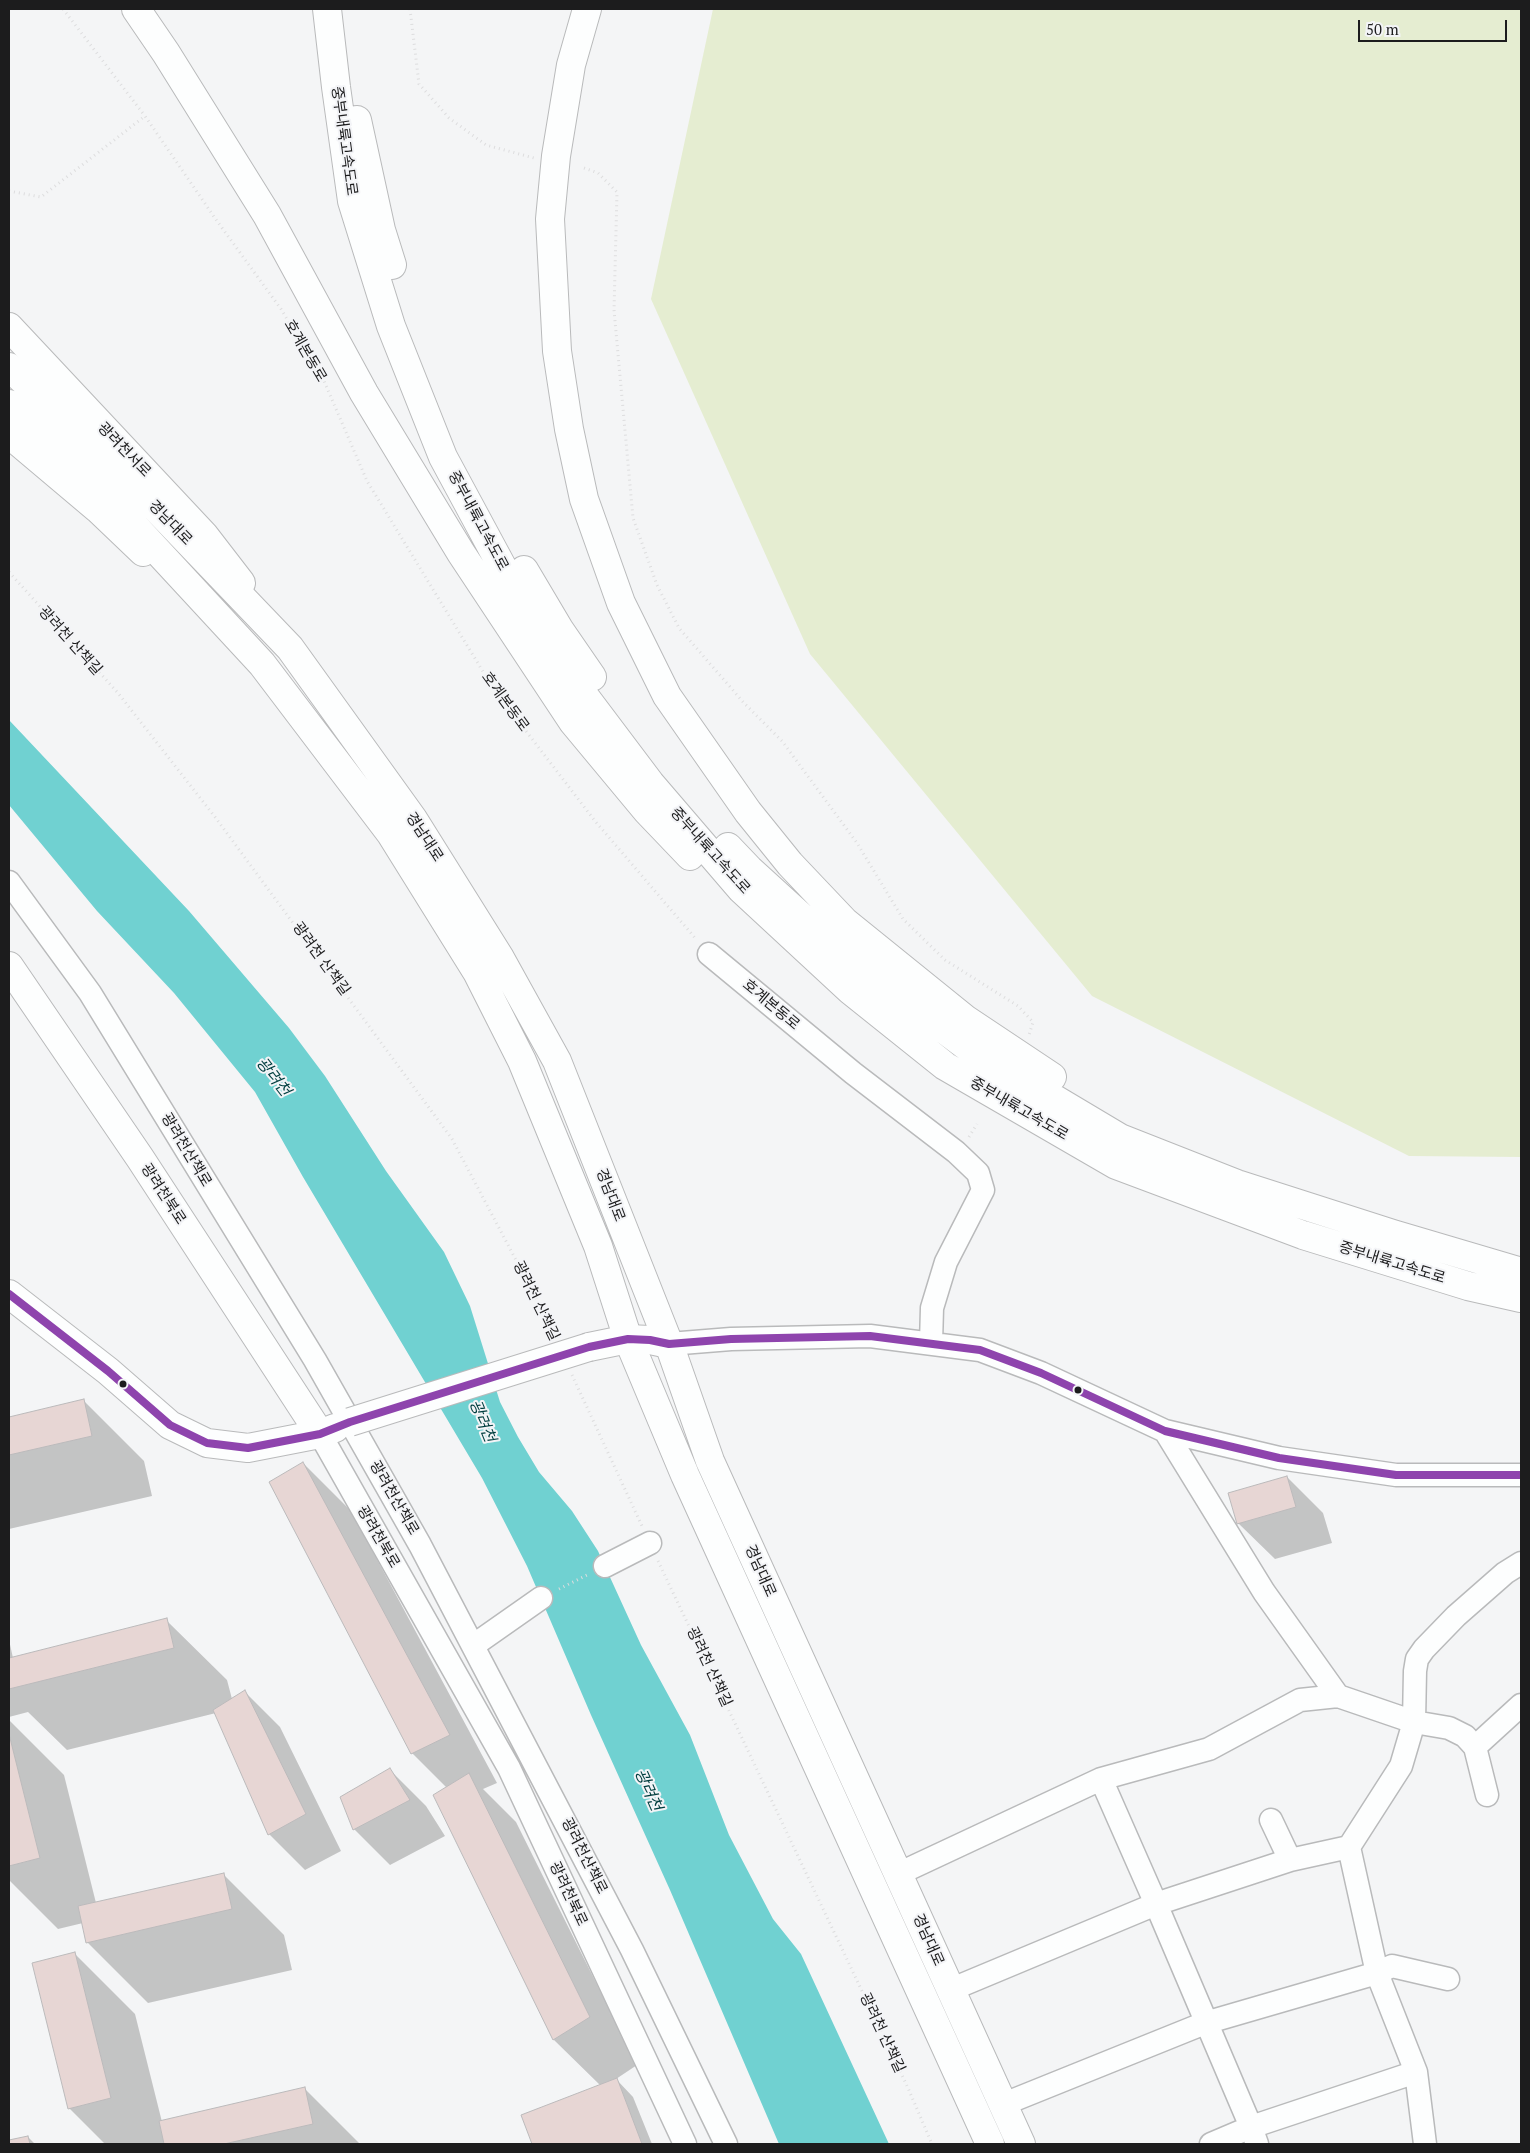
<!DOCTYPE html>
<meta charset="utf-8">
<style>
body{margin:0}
#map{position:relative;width:1530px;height:2153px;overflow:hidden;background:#f4f5f6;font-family:"PT Serif",serif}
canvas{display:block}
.frame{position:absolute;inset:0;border:10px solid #1c1c1d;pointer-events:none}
.scale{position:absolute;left:1358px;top:20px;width:149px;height:22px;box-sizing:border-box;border:2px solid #1c1c1d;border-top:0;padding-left:6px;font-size:15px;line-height:18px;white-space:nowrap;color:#1c1c1d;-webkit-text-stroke:4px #f3f4f7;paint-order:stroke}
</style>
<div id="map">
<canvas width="1530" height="2153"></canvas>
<div class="frame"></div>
<div class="scale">50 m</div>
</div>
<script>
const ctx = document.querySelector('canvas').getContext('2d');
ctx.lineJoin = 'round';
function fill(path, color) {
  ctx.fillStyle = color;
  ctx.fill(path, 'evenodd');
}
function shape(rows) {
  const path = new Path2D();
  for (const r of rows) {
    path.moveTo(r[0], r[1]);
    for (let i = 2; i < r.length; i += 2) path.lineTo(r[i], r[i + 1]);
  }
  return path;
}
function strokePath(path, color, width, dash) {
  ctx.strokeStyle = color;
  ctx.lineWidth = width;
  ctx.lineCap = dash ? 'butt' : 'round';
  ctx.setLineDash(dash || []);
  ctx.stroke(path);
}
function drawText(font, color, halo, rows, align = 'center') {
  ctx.font = font + ' "PT Serif","Noto Sans KR",serif';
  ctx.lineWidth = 4;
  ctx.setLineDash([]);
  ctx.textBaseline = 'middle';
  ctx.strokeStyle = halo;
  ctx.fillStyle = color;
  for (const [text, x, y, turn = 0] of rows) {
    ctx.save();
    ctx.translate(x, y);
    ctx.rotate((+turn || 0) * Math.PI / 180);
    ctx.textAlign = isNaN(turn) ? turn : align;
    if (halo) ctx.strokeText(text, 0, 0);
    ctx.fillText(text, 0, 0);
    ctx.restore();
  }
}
const green = shape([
 [713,9,1521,9,1521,1157,1409,1156,1092,996,810,654,651,299]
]);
const water = shape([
 [9,720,189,911,289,1028,325,1076,386,1171,444,1252,470,1306,500,1402,518,1437,539,1472,572,1511,598,1551,641,1645,690,1735,729,1835,773,1919,801,1954,889,2144,779,2144,670,1890,591,1715,527,1566,482,1478,303,1177,255,1092,174,993,97,911,9,805]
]);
const shadow = shape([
 [84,1401,144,1461,152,1496,9,1529,9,1418],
 [303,1463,351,1511,497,1783,483,1789,516,1822,637,2065,616,2079,633,2097,652,2144,533,2144,522,2115,601,2086,554,2040,435,1795,447,1788,412,1753],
 [1287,1477,1323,1513,1332,1543,1275,1559,1238,1523],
 [166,1620,227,1680,232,1699,244,1691,280,1727,341,1851,305,1870,269,1834,216,1713,67,1750,28,1712,9,1717,9,1640,13,1658],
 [9,1720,64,1775,96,1903,223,1874,284,1935,292,1970,148,2003,87,1942,83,1923,58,1929,9,1880],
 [390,1770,426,1806,445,1836,390,1865,354,1829,341,1797],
 [74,1953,135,2014,162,2122,305,2089,360,2144,105,2144,69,2108],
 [28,2137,35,2144,9,2144,9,2141]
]);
const building = shape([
 [84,1399,92,1436,9,1455,9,1417,84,1399],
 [303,1462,450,1735,411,1754,269,1482,303,1462],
 [1287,1476,1296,1507,1237,1524,1228,1493,1287,1476],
 [167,1618,174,1648,9,1689,9,1658,167,1618],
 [245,1690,306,1814,268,1835,213,1710,245,1690],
 [9,1734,40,1858,9,1866,9,1734],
 [390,1768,410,1800,353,1830,340,1797,390,1768],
 [469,1773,590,2017,553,2040,433,1795,469,1773],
 [224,1873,232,1909,86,1943,78,1906,224,1873],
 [75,1952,111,2098,68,2109,32,1963,75,1952],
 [617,2078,642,2144,532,2144,521,2115,617,2078],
 [305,2087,313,2124,224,2144,164,2144,159,2121,305,2087],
 [28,2136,30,2144,9,2144,9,2140,28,2136]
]);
const path = shape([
 [63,9,145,116],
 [410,9,419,84,449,118,486,145,534,158],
 [584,168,598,173,617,192,614,310,633,518,657,585,679,628,744,703,782,741,857,843,903,919,945,960,1018,1006,1033,1022,1029,1035],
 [9,191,41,197,145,116,217,221,281,309,324,381,367,481,493,688,595,821,696,939],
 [9,572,118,693,215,817,452,1139,535,1296,553,1335],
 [969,1137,977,1124],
 [572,1375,642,1526],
 [658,1561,908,2088,932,2144],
 [559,1589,587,1575]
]);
const street = shape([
 [9,882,90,993,315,1360,420,1545,632,1950,726,2144],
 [709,954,853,1073,956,1152,978,1173,983,1190,946,1262,932,1308,931,1343],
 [669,1344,731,1339,870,1336,980,1350,1041,1373,1165,1431,1279,1458,1396,1475,1521,1475],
 [1165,1431,1264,1592,1338,1696],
 [320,1434,509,1768,685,2144],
 [605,1566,650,1543],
 [474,1645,541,1598],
 [1475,1747,1521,1705],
 [1101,1779,1156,1904,1290,1860,1271,1820],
 [1349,1847,1401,1766,1414,1722,1415,1671,1417,1659,1424,1649,1456,1616,1505,1573,1521,1563],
 [1290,1860,1349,1847,1377,1973,1392,1966,1448,1979],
 [898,1874,1101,1779,1209,1749,1300,1700,1338,1696,1414,1722,1449,1728,1465,1736,1475,1747,1487,1795],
 [950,1990,1156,1904,1251,2127,1211,2144],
 [1416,2072,1425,2144],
 [1004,2104,1205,2023,1377,1973,1416,2072,1251,2127,1257,2144]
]);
const secondary = shape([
 [9,327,204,535,241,583],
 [9,434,98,509,143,552],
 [9,966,140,1158,320,1434],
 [9,1294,108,1371,170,1425,207,1443,248,1448,320,1434,335,1428],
 [589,1347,628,1339,650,1340,669,1344]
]);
const highway = shape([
 [136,9,166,53,267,215,364,393,461,553,573,722,647,811,690,856],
 [327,9,336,87,352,201,391,326,443,457,540,637,650,783,741,889,850,990,945,1066,1116,1165,1303,1235,1468,1286,1521,1298],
 [587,9,571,65,556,156,550,219,557,351,569,429,584,499,621,603,667,696,748,812,790,864,845,922,965,1019,1052,1077],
 [357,120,381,230,392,265],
 [9,367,108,458,290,648,413,819,500,958,557,1061,669,1344,710,1461,1021,2144],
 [9,404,89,477,262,664,391,834,477,972,522,1061,598,1246,628,1339,685,1475,990,2144],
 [524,570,559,629,592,677],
 [728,847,749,869,838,950,969,1048,1120,1138,1237,1184,1393,1234,1521,1272]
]);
const secondaryBridge = shape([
 [350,1422,589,1347]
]);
const bus1 = shape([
 [9,1294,108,1371,170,1425,207,1443,248,1448,320,1434,350,1422,589,1347,628,1339,650,1340,669,1344,731,1339,870,1336,980,1350,1041,1373,1165,1431,1279,1458,1396,1475,1521,1475]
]);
const markers = [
 [123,1384,4.5,"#1c1c1d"],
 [1078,1390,4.5,"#1c1c1d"]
];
const streetNames = [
 ["중부내륙고속도로",344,141,82],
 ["호계본동로",305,351,60],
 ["광려천서로",124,450,46],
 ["중부내륙고속도로",478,521,62],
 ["경남대로",170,523,46],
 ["광려천 산책길",70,641,48],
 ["호계본동로",505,702,54],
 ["경남대로",424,837,57],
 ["중부내륙고속도로",710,851,48],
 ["광려천 산책길",321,959,54],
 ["호계본동로",771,1005,40],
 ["중부내륙고속도로",1019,1109,30],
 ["광려천산책로",186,1150,59],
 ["광려천북로",163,1194,57],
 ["경남대로",610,1195,69],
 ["중부내륙고속도로",1392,1263,17],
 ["광려천 산책길",536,1301,64],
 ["광려천산책로",394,1498,60],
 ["광려천북로",378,1537,60],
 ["경남대로",760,1571,66],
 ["광려천 산책길",709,1667,65],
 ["광려천산책로",584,1856,63],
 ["광려천북로",568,1894,65],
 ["경남대로",928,1940,66],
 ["광려천 산책길",882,2033,65]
];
const waterNames = [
 ["광려천",273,1077,52],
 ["광려천",482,1421,68],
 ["광려천",648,1790,66]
];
fill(green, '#e5edd1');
fill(water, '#70d1d1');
fill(shadow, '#0003');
fill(building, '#e7d6d4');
strokePath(building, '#bbbabb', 1);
strokePath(street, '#b9babb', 25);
strokePath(secondary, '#b9babb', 30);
strokePath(highway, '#b9babb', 30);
strokePath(path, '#ddddde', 3, [1, 4]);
strokePath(street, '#fdfefe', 22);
strokePath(secondary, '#fdfefe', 28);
strokePath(highway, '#fdfefe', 28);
strokePath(secondaryBridge, '#b9babb', 30, []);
strokePath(secondaryBridge, '#fdfefe', 28);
strokePath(bus1, '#8e44ad', 8);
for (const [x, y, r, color] of markers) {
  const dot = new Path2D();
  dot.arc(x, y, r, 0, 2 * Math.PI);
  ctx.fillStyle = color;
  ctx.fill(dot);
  strokePath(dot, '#f3f4f7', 2);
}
drawText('15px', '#1c1c1d', '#f3f4f7', streetNames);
drawText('italic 16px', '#003e3f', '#f3f4f7', waterNames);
</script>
